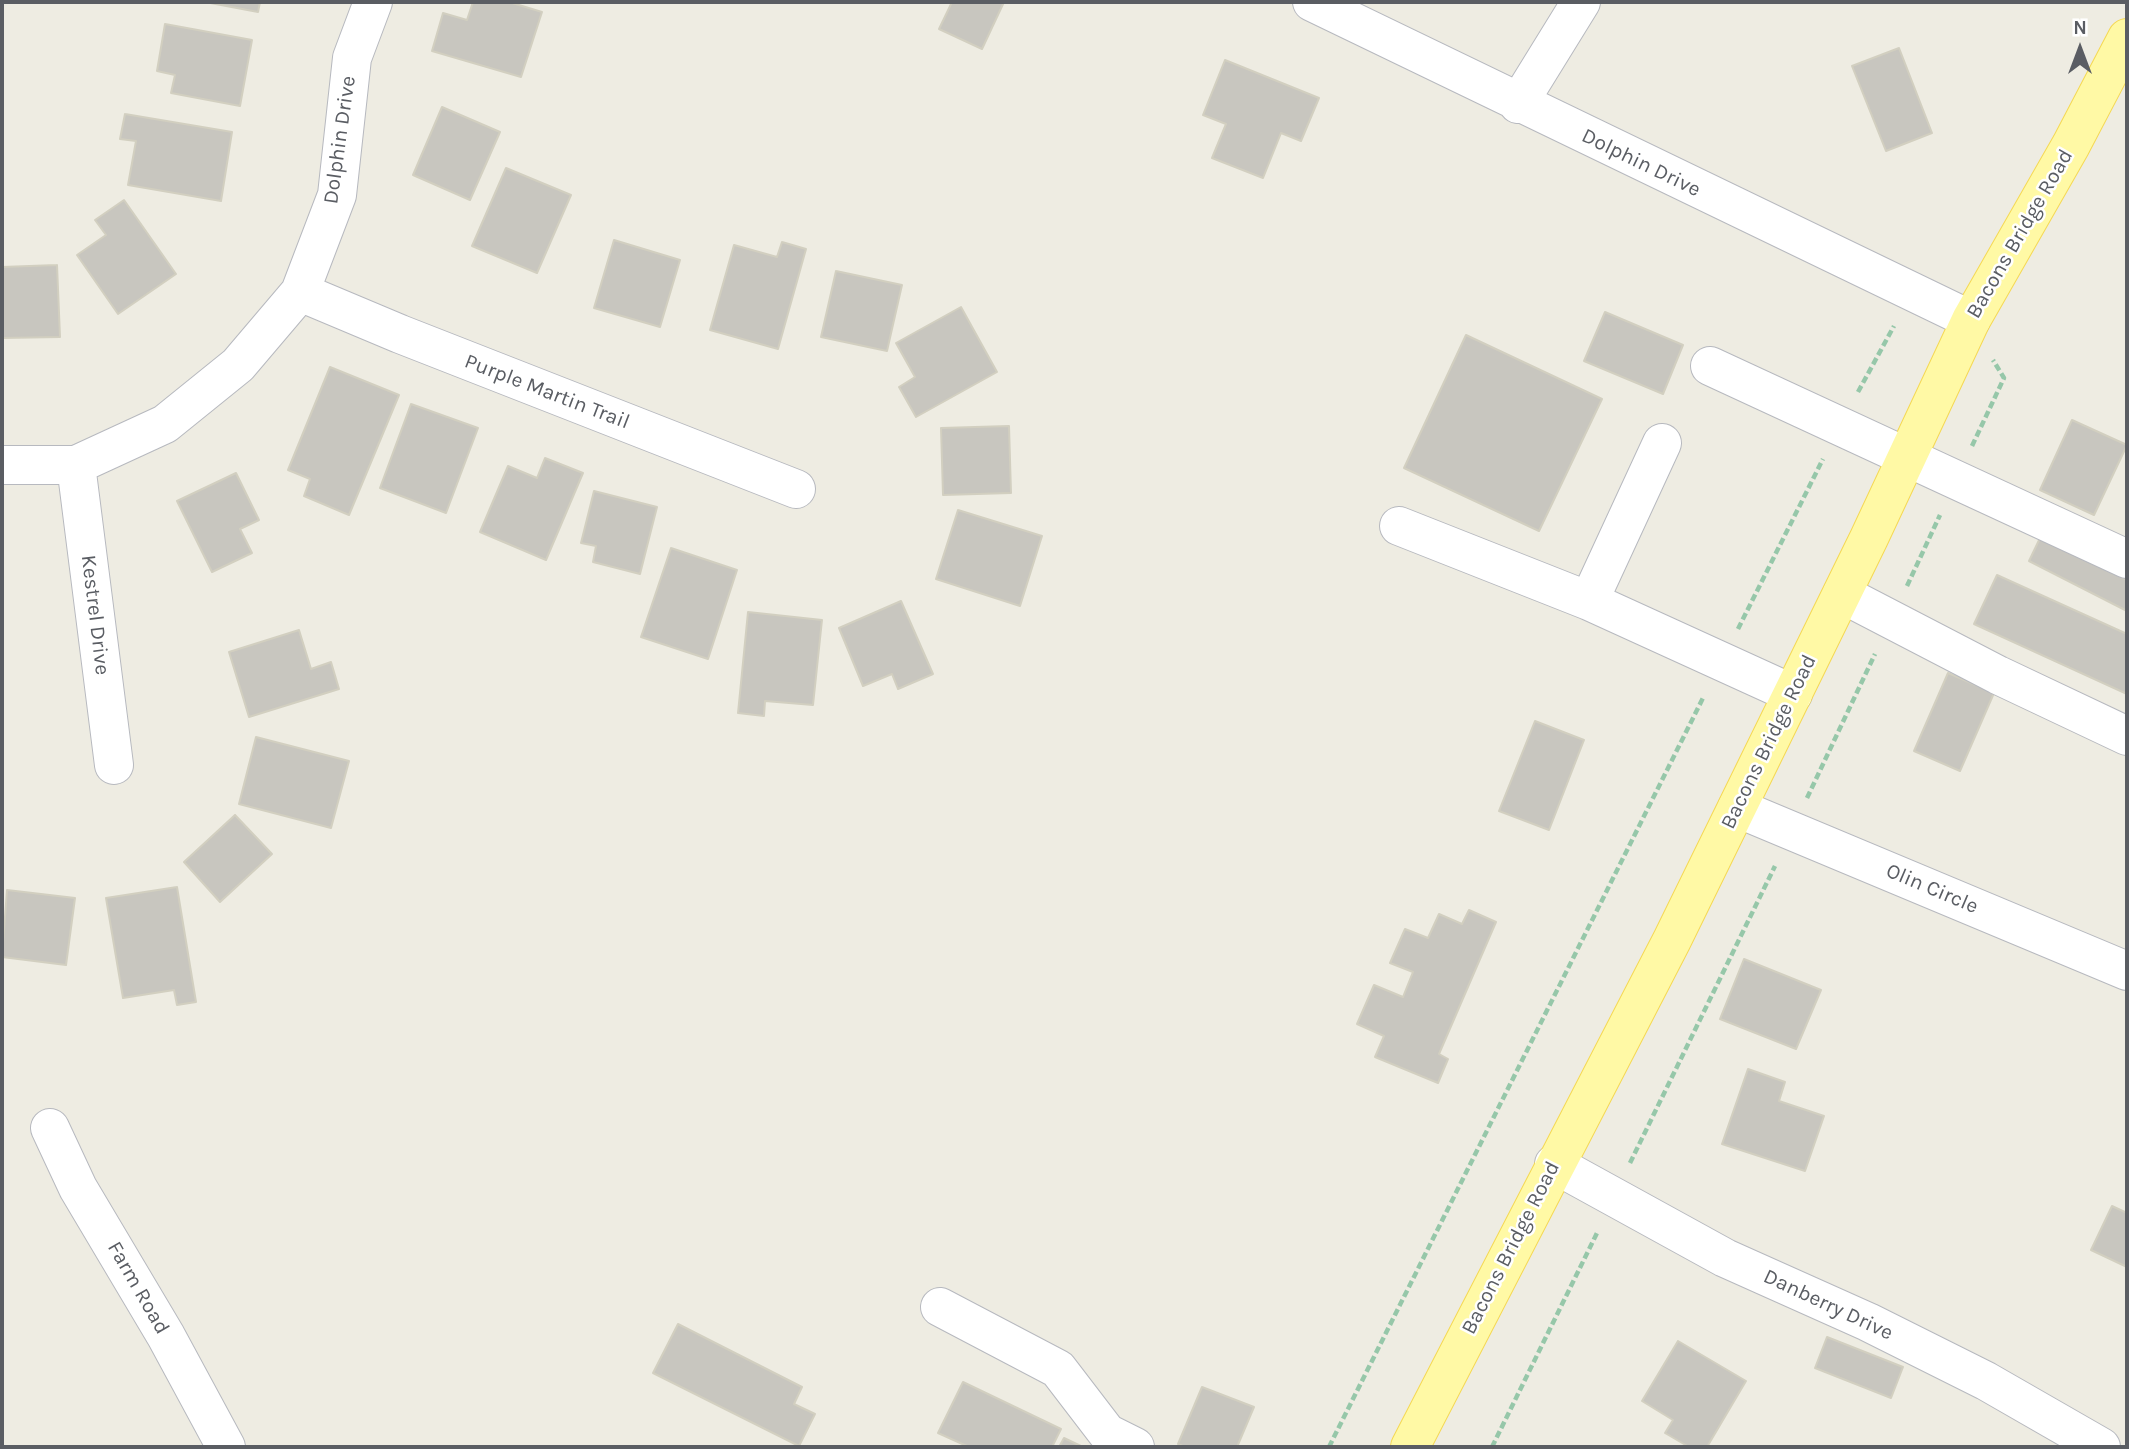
<!DOCTYPE html>
<style>
body{margin:0}
#map{position:relative;width:2129px;height:1449px;overflow:hidden;background:#eeece2;font-family:Karla,sans-serif}
canvas{display:block}
.frame{position:absolute;inset:0;border:4px solid #5a5d63;pointer-events:none}
.north{position:absolute;left:2045px;top:14px;width:70px;height:70px;-webkit-text-stroke:5px #fff;paint-order:stroke;rotate:0deg;font-size:19px;font-weight:700;line-height:28px;text-align:center;color:#5a5d63}
.north::after{content:'';display:block;margin:auto;width:24px;height:32px;background:#5a5d63;clip-path:polygon(50% 0,100% 100%,50% 72%,0 100%)}
</style>
<div id="map">
<canvas width="2129" height="1449"></canvas>
<div class="frame"></div>
<div class="north">N</div>
</div>
<script>
const ctx = document.querySelector('canvas').getContext('2d');
ctx.lineJoin = 'round';
function fill(path, color) {
  ctx.fillStyle = color;
  ctx.fill(path, 'evenodd');
}
function shape(rows) {
  const path = new Path2D();
  for (const r of rows) {
    path.moveTo(r[0], r[1]);
    for (let i = 2; i < r.length; i += 2) path.lineTo(r[i], r[i + 1]);
  }
  return path;
}
function strokePath(path, color, width, dash) {
  ctx.strokeStyle = color;
  ctx.lineWidth = width;
  ctx.lineCap = dash ? 'butt' : 'round';
  ctx.setLineDash(dash || []);
  ctx.stroke(path);
}
function drawText(font, color, halo, rows, align = 'center') {
  ctx.font = font + ' Karla,sans-serif';
  ctx.lineWidth = 5;
  ctx.setLineDash([]);
  ctx.textBaseline = 'middle';
  ctx.strokeStyle = halo;
  ctx.fillStyle = color;
  for (const [text, x, y, turn = 0] of rows) {
    ctx.save();
    ctx.translate(x, y);
    ctx.rotate((+turn || 0) * Math.PI / 180);
    ctx.textAlign = isNaN(turn) ? turn : align;
    if (halo) ctx.strokeText(text, 0, 0);
    ctx.fillText(text, 0, 0);
    ctx.restore();
  }
}
const building = shape([
 [205,2,260,2,258,12,205,2],
 [473,2,509,2,542,12,521,77,432,51,443,13,467,20,473,2],
 [952,2,1004,2,982,49,939,29,952,2],
 [165,24,252,40,240,106,171,93,175,75,157,71,165,24],
 [1899,48,1932,133,1886,151,1852,66,1899,48],
 [1225,60,1319,98,1301,141,1281,133,1263,178,1212,158,1226,124,1203,115,1225,60],
 [442,107,500,132,470,200,413,175,442,107],
 [125,114,232,132,221,201,128,185,136,141,120,139,125,114],
 [506,168,571,195,537,273,472,246,506,168],
 [124,200,176,274,118,314,77,255,106,235,95,220,124,200],
 [614,240,680,260,660,327,594,308,614,240],
 [782,242,806,249,778,349,710,330,734,245,777,257,782,242],
 [57,265,60,337,2,338,2,267,57,265],
 [836,271,902,285,887,351,821,337,836,271],
 [961,307,997,372,916,417,899,387,915,377,896,343,961,307],
 [1605,312,1683,345,1663,394,1584,361,1605,312],
 [1466,335,1602,399,1539,531,1404,468,1466,335],
 [330,367,399,395,349,515,304,496,310,479,288,470,330,367],
 [411,404,478,428,446,513,380,488,411,404],
 [2072,420,2127,445,2094,515,2040,490,2072,420],
 [1009,426,1011,493,943,495,941,428,1009,426],
 [545,458,583,473,546,560,480,532,508,466,537,478,545,458],
 [236,473,259,520,240,529,252,553,212,572,177,501,236,473],
 [594,491,657,507,640,574,593,562,596,546,581,543,594,491],
 [958,510,1042,536,1020,606,936,579,958,510],
 [2041,536,2127,580,2127,611,2029,561,2041,536],
 [671,548,737,570,708,659,641,637,671,548],
 [1997,575,2127,634,2127,694,1974,624,1997,575],
 [901,601,933,674,898,689,892,674,863,686,839,628,901,601],
 [748,612,822,620,813,705,765,701,764,716,738,713,748,612],
 [299,630,311,669,331,662,339,689,249,717,229,652,299,630],
 [1948,673,1994,693,1960,771,1914,751,1948,673],
 [1535,721,1584,740,1549,830,1499,811,1535,721],
 [256,737,349,761,331,828,239,804,256,737],
 [235,815,272,854,220,902,184,862,235,815],
 [177,887,196,1002,177,1005,174,990,123,998,106,898,177,887],
 [7,890,75,898,66,965,2,957,7,890],
 [1469,910,1496,922,1439,1054,1448,1059,1438,1083,1375,1057,1384,1036,1357,1024,1374,985,1403,997,1413,972,1390,963,1405,929,1428,938,1439,914,1462,924,1469,910],
 [1744,959,1821,990,1796,1049,1720,1019,1744,959],
 [1748,1069,1785,1082,1779,1101,1824,1116,1805,1171,1722,1144,1748,1069],
 [2112,1206,2127,1213,2127,1267,2091,1250,2112,1206],
 [678,1324,802,1387,794,1404,815,1414,799,1446,653,1373,678,1324],
 [1827,1337,1903,1367,1891,1398,1815,1368,1827,1337],
 [1678,1341,1746,1381,1707,1447,1689,1447,1665,1433,1673,1420,1642,1401,1678,1341],
 [963,1382,1061,1429,1052,1447,969,1447,938,1433,963,1382],
 [1202,1387,1254,1407,1237,1447,1185,1447,1178,1444,1202,1387],
 [1064,1438,1083,1447,1059,1447,1064,1438]
]);
const path = shape([
 [1858,392,1894,326],
 [1972,446,2004,378,1993,360],
 [1907,586,1940,515],
 [1738,629,1823,459],
 [1807,798,1875,654],
 [1630,1163,1775,866],
 [1329,1447,1704,696],
 [1492,1447,1598,1231]
]);
const minor = shape([
 [1312,2,1971,320],
 [1518,104,1581,2],
 [300,292,400,334,796,489],
 [1710,366,2127,559],
 [1662,443,1589,601,1793,694],
 [2,465,76,465,165,424,238,365,300,292,337,195,352,58,373,2],
 [76,465,114,765],
 [1399,526,1589,601],
 [1842,594,1998,675,2127,736],
 [1737,808,2127,971],
 [50,1128,78,1188,166,1336,226,1447],
 [1554,1164,1725,1258,1868,1322,1986,1381,2101,1447],
 [940,1307,1058,1369,1107,1433,1135,1447]
]);
const major = shape([
 [1410,1447,1672,940,1869,538,1971,320,2071,145,2127,38]
]);
const streetNames = [
 ["Dolphin Drive",340,140,-82],
 ["Dolphin Drive",1641,163,26],
 ["Bacons Bridge Road",2020,234,-60],
 ["Purple Martin Trail",547,392,21],
 ["Kestrel Drive",95,615,83],
 ["Bacons Bridge Road",1769,742,-64],
 ["Olin Circle",1932,889,23],
 ["Bacons Bridge Road",1511,1248,-63],
 ["Farm Road",138,1288,60],
 ["Danberry Drive",1828,1305,25]
];
fill(building, '#c8c6bf');
strokePath(building, '#d2cfc0', 2);
strokePath(minor, '#b7b9bf', 40);
strokePath(major, '#f5d853', 40);
strokePath(path, '#96c7a9', 4.5, [7, 3.5]);
strokePath(minor, '#fff', 38);
strokePath(major, '#fff9a5', 38);
drawText('21px', '#5a5d63', '#fff', streetNames);
</script>
